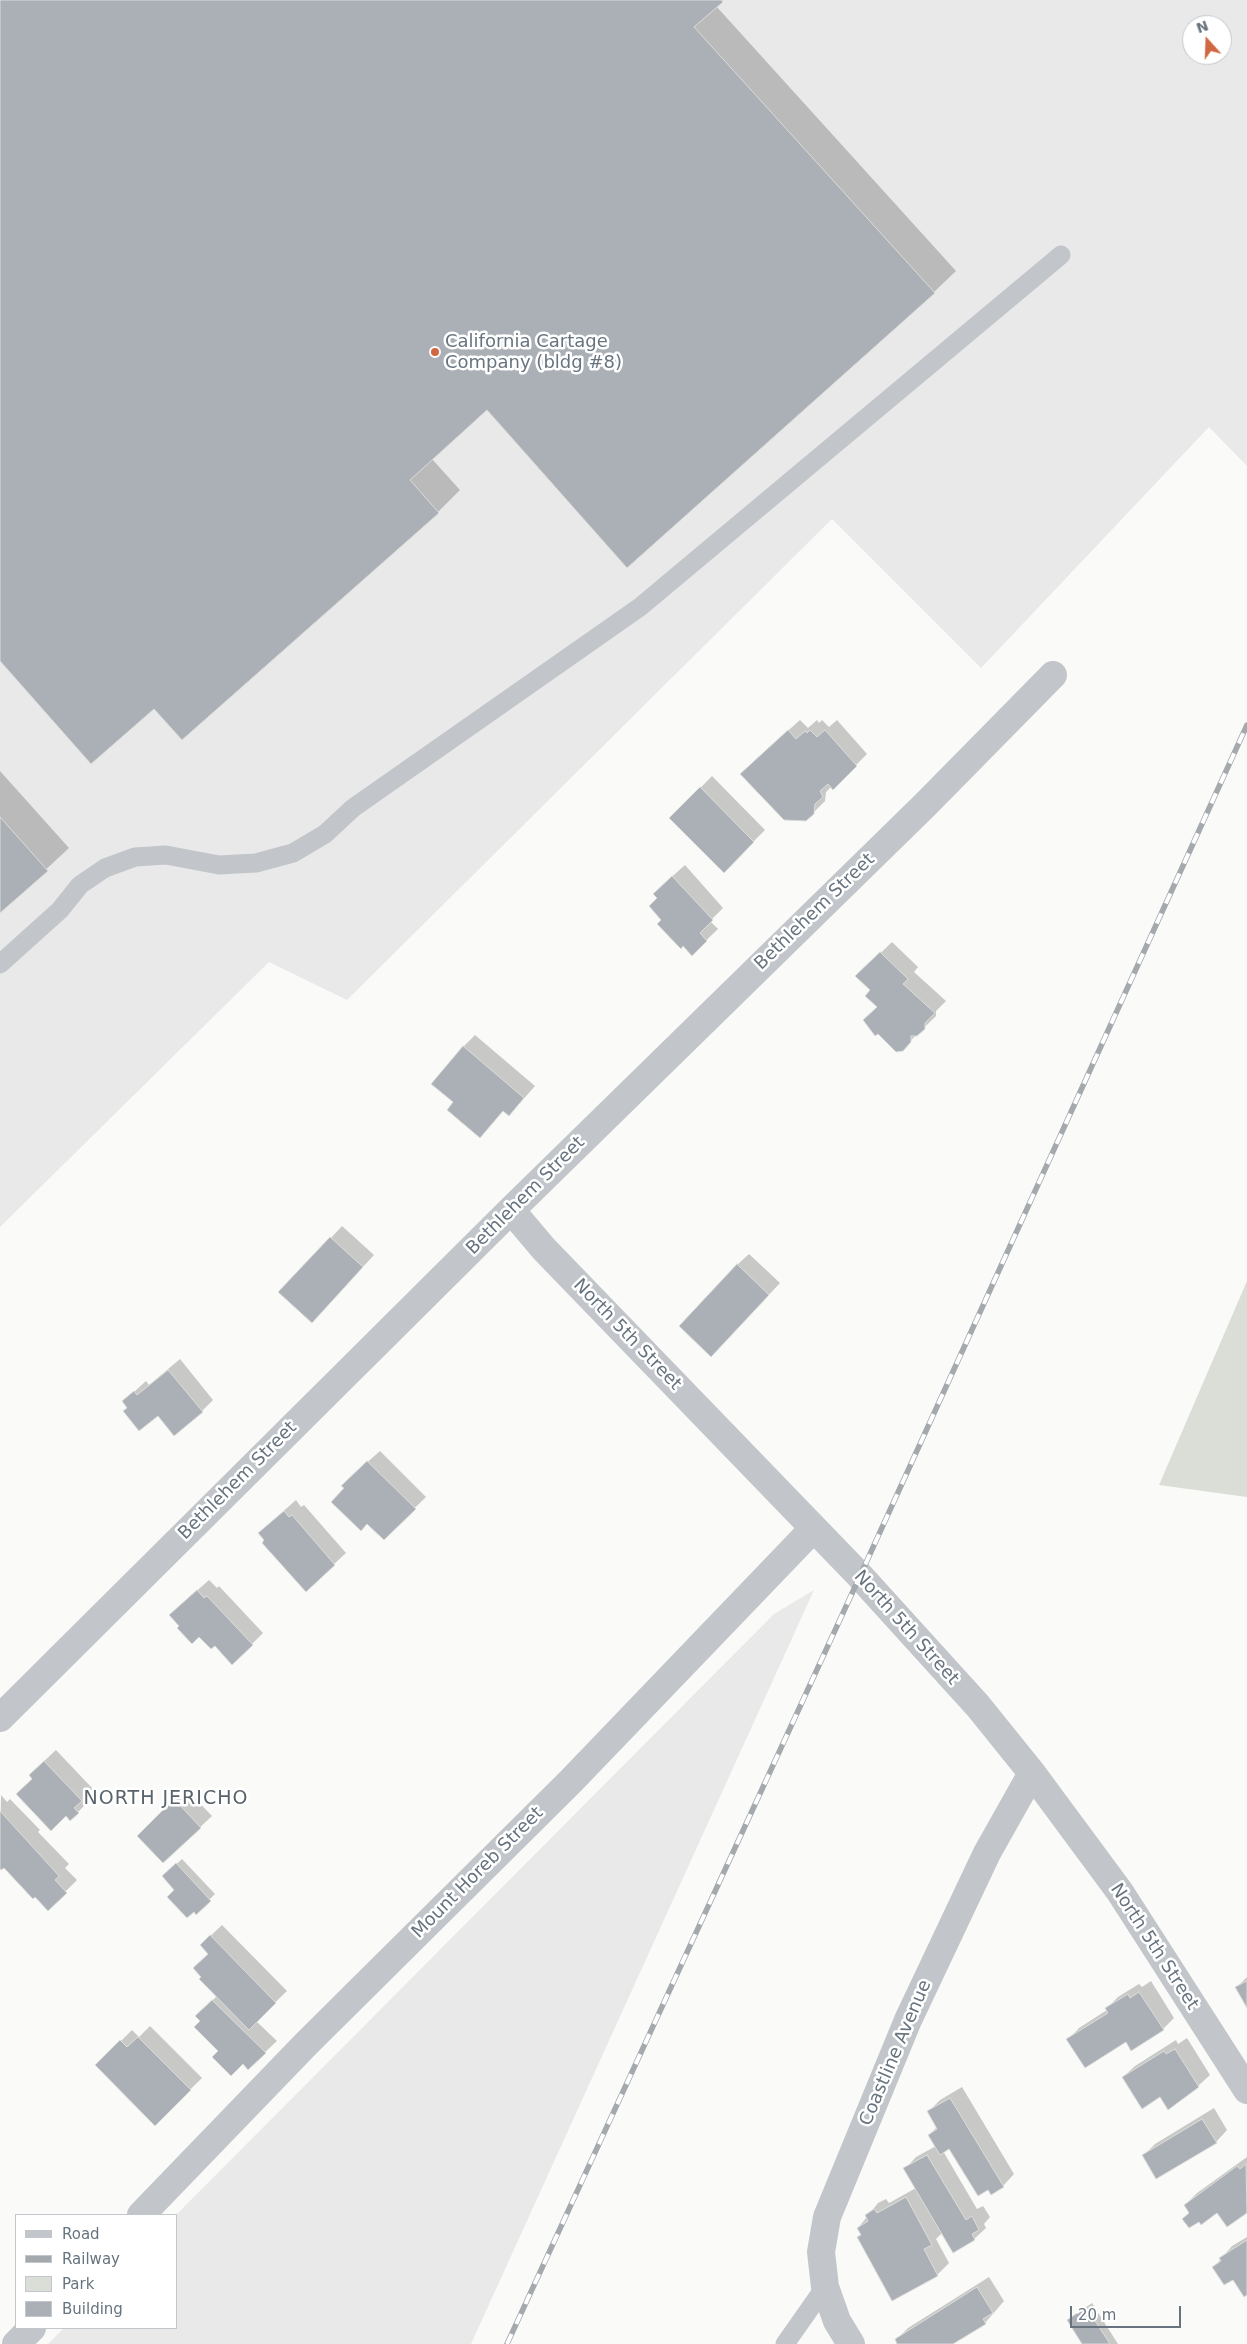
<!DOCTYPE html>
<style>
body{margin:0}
#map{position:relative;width:1247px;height:2344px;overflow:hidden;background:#fafaf8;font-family:"DejaVu Sans",sans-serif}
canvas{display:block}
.legend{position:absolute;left:15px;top:2214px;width:162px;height:115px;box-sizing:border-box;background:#fff;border:1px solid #c2c7cc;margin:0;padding:6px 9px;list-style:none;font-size:15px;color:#67747f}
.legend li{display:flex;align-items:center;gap:10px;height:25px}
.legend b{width:25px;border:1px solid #c2c7cc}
.north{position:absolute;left:1182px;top:15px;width:50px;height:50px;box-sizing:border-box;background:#fff;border:1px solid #c2c7cc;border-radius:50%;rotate:340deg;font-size:14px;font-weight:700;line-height:20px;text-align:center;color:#67747f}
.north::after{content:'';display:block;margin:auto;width:18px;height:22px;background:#d16741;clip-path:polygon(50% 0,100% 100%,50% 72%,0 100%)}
.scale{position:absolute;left:1070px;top:2306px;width:111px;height:22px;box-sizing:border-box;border:2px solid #67747f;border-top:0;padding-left:6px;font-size:15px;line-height:18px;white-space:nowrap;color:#67747f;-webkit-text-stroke:4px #fff;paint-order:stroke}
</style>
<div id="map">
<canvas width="1247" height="2344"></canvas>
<ul class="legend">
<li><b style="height:6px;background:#c2c5c9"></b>Road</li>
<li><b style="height:6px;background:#a4a9ae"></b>Railway</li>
<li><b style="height:14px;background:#daded7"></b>Park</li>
<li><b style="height:14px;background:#aab0b6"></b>Building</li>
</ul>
<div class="north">N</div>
<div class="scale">20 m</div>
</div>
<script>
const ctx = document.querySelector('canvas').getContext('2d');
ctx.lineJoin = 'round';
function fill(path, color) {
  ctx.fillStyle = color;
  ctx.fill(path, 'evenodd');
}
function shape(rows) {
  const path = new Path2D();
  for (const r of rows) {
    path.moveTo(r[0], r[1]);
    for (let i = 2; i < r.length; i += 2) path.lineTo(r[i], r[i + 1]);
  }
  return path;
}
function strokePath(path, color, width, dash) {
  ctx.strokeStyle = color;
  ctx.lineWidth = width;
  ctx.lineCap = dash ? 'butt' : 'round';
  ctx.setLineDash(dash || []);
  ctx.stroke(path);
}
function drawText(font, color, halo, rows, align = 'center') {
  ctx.font = font + ' "DejaVu Sans",sans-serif';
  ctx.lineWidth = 5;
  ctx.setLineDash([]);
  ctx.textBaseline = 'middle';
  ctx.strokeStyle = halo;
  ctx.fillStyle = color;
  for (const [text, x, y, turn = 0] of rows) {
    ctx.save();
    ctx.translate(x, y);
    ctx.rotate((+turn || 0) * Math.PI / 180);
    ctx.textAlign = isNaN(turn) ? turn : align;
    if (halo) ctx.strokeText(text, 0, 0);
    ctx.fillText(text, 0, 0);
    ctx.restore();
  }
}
const built = shape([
 [0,0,1247,0,1247,466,1209,427,981,668,832,519,347,1000,269,962,0,1227],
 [1192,25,1222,25,1222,55,1192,55],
 [814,1590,471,2344,48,2344,64,2328,176,2328,176,2215,774,1614]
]);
const green = shape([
 [1247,1281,1247,1497,1159,1485]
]);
const shadow = shape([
 [0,0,723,0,716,6,956,271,934,292,487,409,432,459,460,490,438,512,154,707,0,659],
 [800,720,808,728,817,720,819,723,822,720,829,727,837,720,867,754,833,788,832,786,826,792,825,801,813,813,753,762],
 [0,771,69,848,0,912],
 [712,776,765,830,724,871,671,818],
 [685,865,723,908,710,921,718,929,692,954,663,920,659,898,666,882],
 [892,942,918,967,914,972,946,1001,936,1011,936,1016,902,1049,878,1007,872,990,857,976],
 [475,1035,535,1086,520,1103,504,1110,480,1136,455,1102,463,1047],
 [342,1226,374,1255,323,1310,331,1238],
 [749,1254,780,1283,723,1344,737,1265],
 [180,1359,213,1400,202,1411,158,1414,129,1408,123,1402,146,1381,149,1385],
 [380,1451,426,1497,384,1538,346,1488,354,1474],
 [296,1500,301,1507,304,1505,346,1553,306,1590,271,1522],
 [209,1580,217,1588,219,1586,263,1633,252,1644,215,1644,181,1626,182,1604],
 [56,1750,93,1789,85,1796,89,1801,78,1812,66,1814,34,1778,42,1763],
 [186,1789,212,1816,163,1862,150,1824],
 [1,1795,7,1802,10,1799,40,1830,38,1832,69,1864,65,1868,77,1880,48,1909,4,1866,0,1867],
 [182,1859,215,1894,196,1913,164,1876],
 [222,1925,287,1991,256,2021,277,2041,248,2068,243,2062,219,2051,197,2016,217,1996,209,1953,201,1945],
 [1247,1977,1247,2006,1237,1987],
 [1151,1981,1174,2018,1163,2029,1126,2041,1068,2040,1079,2028,1107,2010,1106,2009,1118,1997,1139,1984,1142,1987],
 [150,2026,202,2078,155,2124,97,2065,132,2030,139,2037],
 [1187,2038,1210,2075,1198,2086,1161,2096,1123,2077,1135,2066,1176,2040,1178,2044],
 [962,2087,1014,2174,1003,2186,949,2148,943,2151,977,2209,983,2206,990,2217,984,2224,986,2228,974,2239,942,2233,936,2239,949,2263,937,2275,892,2299,858,2228,878,2203,886,2199,889,2203,916,2188,905,2169,916,2157,936,2146,929,2135,937,2127,928,2112,940,2100],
 [1214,2108,1227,2130,1216,2142,1143,2156,1155,2144],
 [1247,2157,1247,2211,1227,2225,1217,2211,1190,2212,1185,2205,1197,2193],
 [1247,2237,1247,2294,1233,2278,1214,2267,1232,2246],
 [989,2277,1004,2301,985,2323,951,2344,897,2344,899,2342,897,2339,908,2328],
 [1092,2303,1118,2344,1083,2344,1068,2320]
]);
const building = shape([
 [0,0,721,0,723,2,694,27,935,293,627,568,487,410,410,480,439,513,182,740,154,709,91,764,0,661,0,0],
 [788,730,796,739,805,731,807,733,810,730,817,737,825,730,857,766,833,790,828,784,820,791,823,797,815,804,814,814,806,821,784,820,740,774,788,730],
 [700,787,754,842,724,873,669,818,700,787],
 [0,817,48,871,0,913,0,817],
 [672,876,713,920,700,933,707,941,692,956,683,946,681,949,657,924,661,920,649,906,657,898,653,894,672,876],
 [880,952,908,979,903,984,935,1013,925,1023,925,1029,917,1036,911,1036,911,1042,903,1051,896,1052,878,1034,875,1036,863,1020,877,1007,865,996,870,990,855,976,880,952],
 [463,1046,524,1098,509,1116,503,1111,480,1138,447,1110,453,1102,431,1084,463,1046],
 [330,1237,363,1267,312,1323,278,1292,330,1237],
 [737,1264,769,1295,711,1357,679,1326,737,1264],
 [168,1370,203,1412,174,1436,158,1416,139,1431,123,1411,127,1408,122,1401,134,1391,137,1395,168,1370],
 [367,1461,416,1509,384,1540,367,1524,361,1531,331,1502,344,1488,341,1486,367,1461],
 [284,1511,289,1517,292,1515,335,1565,306,1592,262,1543,264,1540,258,1533,284,1511],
 [197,1590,204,1598,207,1596,253,1645,232,1665,215,1646,211,1649,199,1637,192,1644,177,1628,179,1626,169,1615,197,1590],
 [44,1761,82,1801,74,1808,79,1813,70,1821,66,1816,51,1831,16,1794,32,1779,29,1775,44,1761],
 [174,1799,201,1828,163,1863,137,1836,174,1799],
 [0,1811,59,1876,55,1880,67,1893,48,1911,35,1897,33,1899,4,1868,1,1870,0,1869,0,1811],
 [176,1863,211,1901,196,1915,194,1912,187,1918,167,1897,174,1890,162,1876,176,1863],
 [210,1935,276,2003,249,2030,199,1979,201,1977,193,1968,208,1954,200,1945,210,1935],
 [1247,1981,1247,2008,1235,1987,1247,1981],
 [1139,1992,1164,2030,1131,2051,1126,2042,1085,2068,1066,2039,1108,2013,1105,2008,1128,1994,1130,1998,1139,1992],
 [212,2000,266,2053,248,2070,243,2064,231,2076,212,2057,218,2051,194,2027,200,2021,195,2016,212,2000],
 [138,2037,191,2090,155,2126,95,2065,120,2040,127,2047,138,2037],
 [1175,2049,1199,2087,1168,2110,1160,2097,1142,2109,1122,2077,1164,2051,1166,2054,1175,2049],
 [950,2098,1004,2187,991,2195,988,2190,978,2196,949,2149,940,2155,928,2135,937,2129,927,2111,950,2098],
 [1202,2119,1217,2143,1156,2179,1142,2155,1202,2119],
 [927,2155,966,2220,972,2216,979,2230,972,2234,975,2240,953,2253,903,2168,927,2155],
 [1246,2164,1247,2213,1227,2227,1217,2213,1201,2225,1199,2222,1189,2228,1182,2219,1189,2213,1184,2205,1237,2166,1240,2169,1246,2164],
 [906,2197,932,2245,924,2249,938,2276,892,2301,857,2237,861,2235,857,2228,868,2221,865,2215,874,2209,877,2213,906,2197],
 [1247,2240,1247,2295,1244,2297,1233,2280,1224,2285,1212,2267,1221,2261,1219,2258,1247,2240],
 [977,2287,993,2313,983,2319,986,2324,953,2344,897,2344,895,2339,977,2287],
 [1086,2307,1110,2344,1082,2344,1067,2320,1086,2307]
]);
const lane = shape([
 [0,964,60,910,80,885,105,868,135,857,166,855,219,865,256,863,293,853,325,834,353,808,640,607,1061,255],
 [785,2344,825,2287]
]);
const street = shape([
 [511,1210,544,1249,860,1576,978,1706,1032,1773,1120,1892,1247,2090],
 [0,1718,511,1210,926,804,1053,675],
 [141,2215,306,2044,571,1781,813,1529],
 [16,2344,32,2328],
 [851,2344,837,2321,825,2287,821,2252,827,2217,908,2020,987,1853,1032,1773]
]);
const rail = shape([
 [507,2344,860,1576,1247,725]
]);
const markers = [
 [435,352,5,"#d16741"]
];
const poiNames = [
 ["California Cartage",445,342],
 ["Company (bldg #8)",445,363]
];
const streetNames = [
 ["Bethlehem Street",815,912,-44],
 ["Bethlehem Street",526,1196,-45],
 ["North 5th Street",627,1335,46],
 ["Bethlehem Street",238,1481,-45],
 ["North 5th Street",906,1628,48],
 ["Mount Horeb Street",478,1873,-45],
 ["North 5th Street",1154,1947,57],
 ["Coastline Avenue",896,2053,-67]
];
const neighbourhoodNames = [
 ["NORTH JERICHO",166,1799]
];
fill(built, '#e8e9e8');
fill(green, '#daded7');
fill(shadow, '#0003');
fill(building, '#aab0b6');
strokePath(building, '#dcdcda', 1);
strokePath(lane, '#c2c5c9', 19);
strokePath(street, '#c2c5c9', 28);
strokePath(rail, '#a4a9ae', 5.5);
strokePath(rail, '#fff', 4, [11]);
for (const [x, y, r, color] of markers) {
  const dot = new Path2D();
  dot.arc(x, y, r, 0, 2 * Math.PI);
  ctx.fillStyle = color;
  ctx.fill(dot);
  strokePath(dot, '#fff', 2);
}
drawText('18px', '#67747f', '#fff', poiNames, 'left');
drawText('18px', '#67747f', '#fff', streetNames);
ctx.letterSpacing = '1px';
drawText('19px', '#59636b', '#fff', neighbourhoodNames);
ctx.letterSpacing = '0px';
</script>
